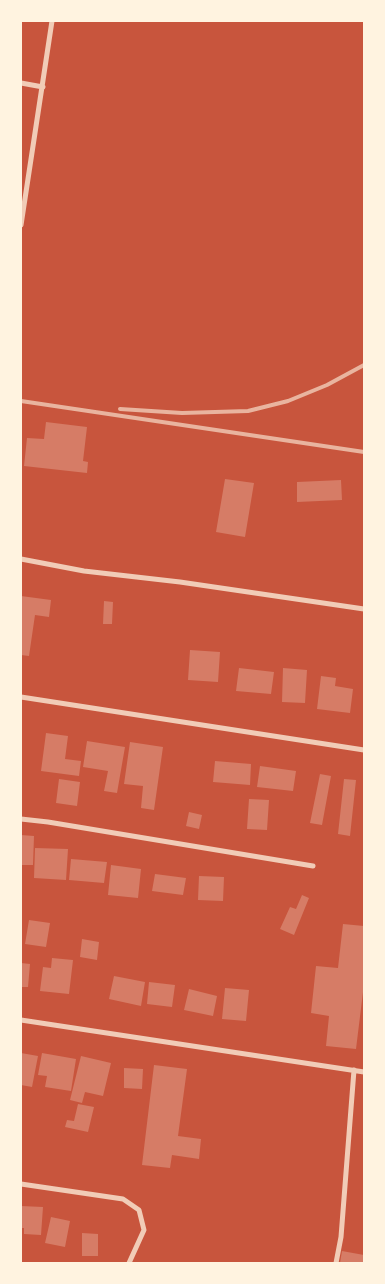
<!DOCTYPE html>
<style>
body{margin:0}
#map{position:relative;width:385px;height:1284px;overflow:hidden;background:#c8553d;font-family:"Golos Text",sans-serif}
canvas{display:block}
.frame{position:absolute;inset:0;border:22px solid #fff3e0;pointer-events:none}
</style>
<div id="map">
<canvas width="385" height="1284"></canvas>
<div class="frame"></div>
</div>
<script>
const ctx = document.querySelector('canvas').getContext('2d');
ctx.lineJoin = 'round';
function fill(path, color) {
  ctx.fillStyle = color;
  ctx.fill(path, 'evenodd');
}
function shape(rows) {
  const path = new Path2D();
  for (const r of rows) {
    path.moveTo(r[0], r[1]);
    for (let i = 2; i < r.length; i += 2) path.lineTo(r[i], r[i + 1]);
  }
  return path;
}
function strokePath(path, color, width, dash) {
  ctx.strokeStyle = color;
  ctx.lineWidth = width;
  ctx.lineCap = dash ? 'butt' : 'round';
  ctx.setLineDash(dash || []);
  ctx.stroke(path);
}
const building = shape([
 [46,422,87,427,83,461,88,462,87,473,24,466,27,438,44,439],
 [225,479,254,483,245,537,216,532],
 [341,480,342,500,297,502,297,482],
 [21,596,51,600,49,617,35,615,29,656,21,655],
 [104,601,113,602,112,624,103,624],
 [190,650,220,652,218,682,188,680],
 [239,668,274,672,271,694,236,691],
 [283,668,307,670,305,703,282,702],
 [321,676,336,678,335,686,353,689,350,713,317,709],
 [46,733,68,736,65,759,81,761,79,776,41,771],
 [87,741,125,747,117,793,104,791,108,771,83,767],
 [130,742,163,747,154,810,141,808,143,786,124,784],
 [215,761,251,764,250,785,213,782],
 [260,766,296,771,293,791,257,787],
 [320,774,331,776,322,825,310,823],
 [59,779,80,782,77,806,56,803],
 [344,779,356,780,350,836,338,834],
 [249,799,269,800,267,830,247,829],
 [189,812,202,815,199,829,186,826],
 [21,835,34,836,33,865,21,865],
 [35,848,68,849,66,880,34,878],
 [71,859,107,862,104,883,69,880],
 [111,865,141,869,138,898,108,895],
 [155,874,186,878,183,895,152,891],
 [199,876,224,877,223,901,198,900],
 [302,895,309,898,294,935,280,929,290,907,296,909],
 [29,920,50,923,46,947,25,944],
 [343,924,364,926,364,984,356,1049,326,1046,329,1016,311,1013,316,966,338,968],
 [82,939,99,942,97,960,80,957],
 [52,958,73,960,69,994,40,991,43,967,51,968],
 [21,963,30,964,28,987,21,987],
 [114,976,145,982,141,1006,109,999],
 [149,982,175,985,172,1007,147,1004],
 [225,988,249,990,246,1021,222,1019],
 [189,989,217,996,213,1016,184,1010],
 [21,1053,38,1056,32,1087,21,1085],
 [42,1053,76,1059,71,1091,45,1087,47,1076,38,1075],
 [81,1056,111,1063,103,1096,85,1092,82,1103,70,1100],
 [154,1065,187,1069,178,1136,201,1139,199,1159,172,1155,170,1168,142,1165],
 [124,1068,143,1069,142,1089,124,1088],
 [78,1104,94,1107,88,1132,65,1127,67,1120,74,1121],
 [21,1206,43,1207,41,1235,24,1234,24,1228,21,1228],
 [51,1217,70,1221,65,1247,45,1243],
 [82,1233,98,1234,98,1256,82,1256],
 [342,1251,364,1255,364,1263,340,1263]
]);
const minor = shape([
 [21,83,43,87],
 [21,225,52,21],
 [21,559,84,571,180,582,364,609],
 [21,697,364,750],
 [21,819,48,822,313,866],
 [21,1020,364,1072],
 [21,1184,123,1199,139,1210,144,1230,129,1263],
 [336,1263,341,1237,354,1070]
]);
const rail = shape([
 [21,401,364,452],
 [120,409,182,413,248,411,288,401,327,385,364,365]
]);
fill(building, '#d67c66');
strokePath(minor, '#f1ccb7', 5);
strokePath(rail, '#e9b49f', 4);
</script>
